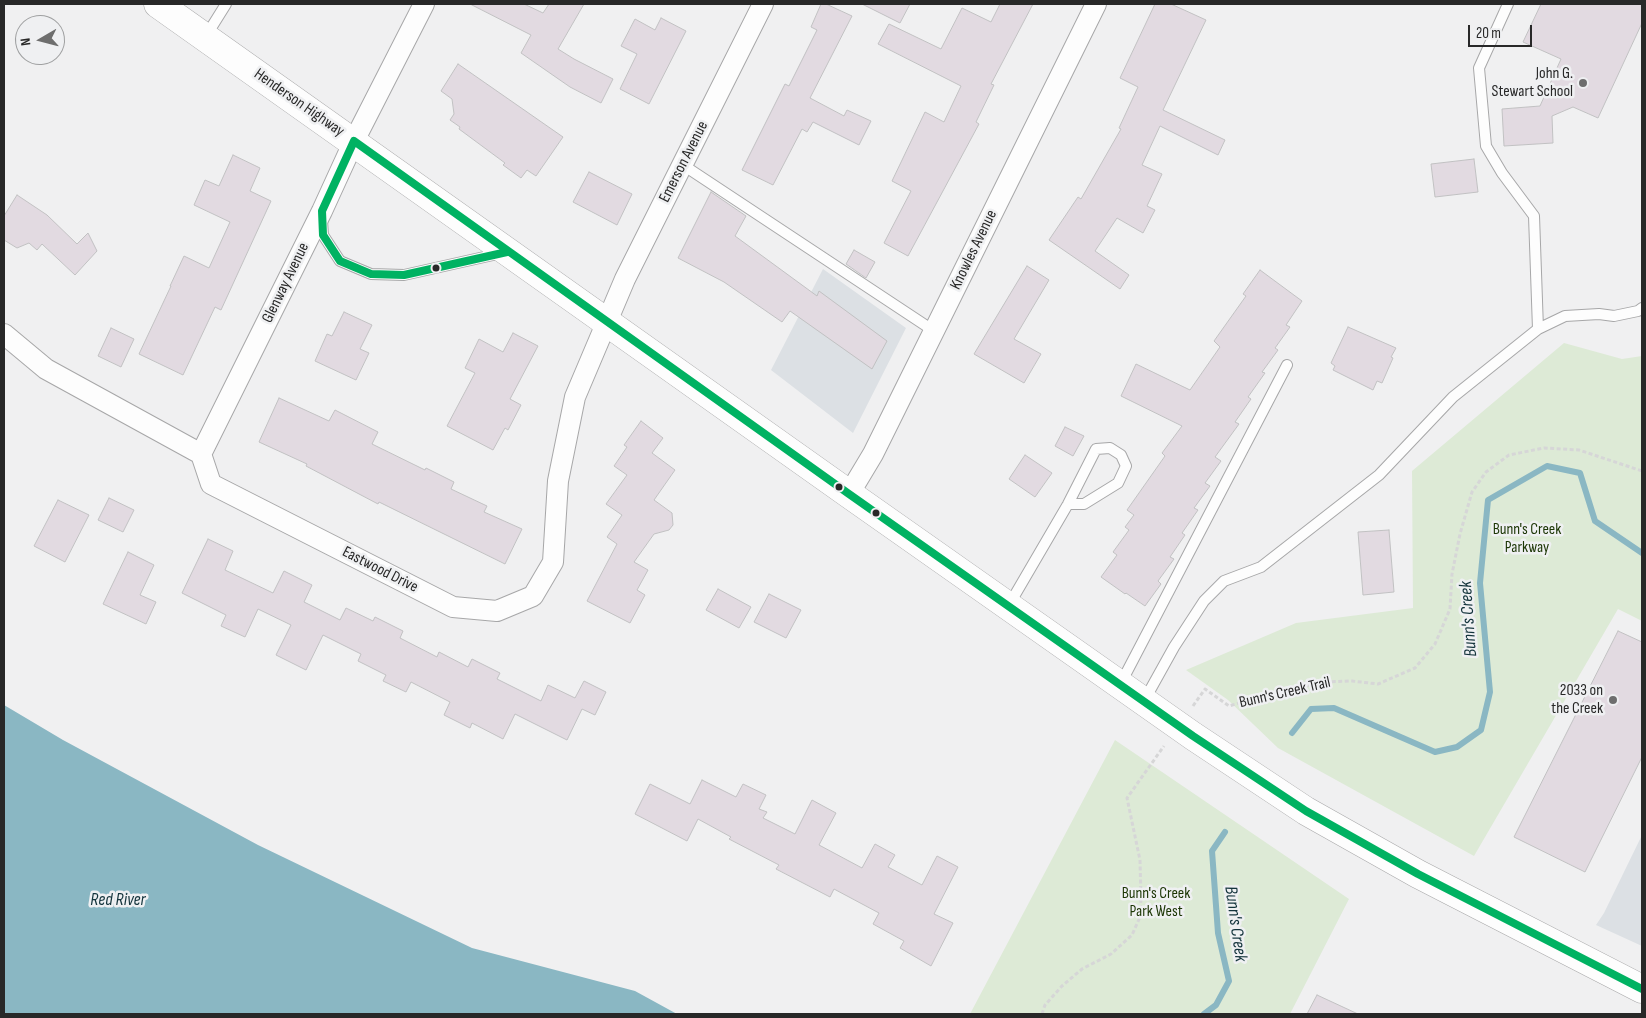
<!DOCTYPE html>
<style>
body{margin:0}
#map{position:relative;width:1646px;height:1018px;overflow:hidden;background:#f0f0f1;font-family:"Sofia Sans Condensed",sans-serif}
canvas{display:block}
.frame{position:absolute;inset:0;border:5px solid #282828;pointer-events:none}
.north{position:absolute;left:15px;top:15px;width:50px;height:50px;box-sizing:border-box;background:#eff0f2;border:1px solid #9fa0a1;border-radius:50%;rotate:262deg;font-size:14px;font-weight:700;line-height:20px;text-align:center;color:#282828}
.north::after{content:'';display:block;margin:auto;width:18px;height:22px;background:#6e6e6e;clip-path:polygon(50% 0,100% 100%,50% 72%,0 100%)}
.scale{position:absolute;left:1468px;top:25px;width:64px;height:22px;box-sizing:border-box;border:2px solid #282828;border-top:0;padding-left:6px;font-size:15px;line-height:18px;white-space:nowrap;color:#282828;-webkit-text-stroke:4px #eff0f2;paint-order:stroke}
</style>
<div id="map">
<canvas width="1646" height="1018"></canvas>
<div class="frame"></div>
<div class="north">N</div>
<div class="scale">20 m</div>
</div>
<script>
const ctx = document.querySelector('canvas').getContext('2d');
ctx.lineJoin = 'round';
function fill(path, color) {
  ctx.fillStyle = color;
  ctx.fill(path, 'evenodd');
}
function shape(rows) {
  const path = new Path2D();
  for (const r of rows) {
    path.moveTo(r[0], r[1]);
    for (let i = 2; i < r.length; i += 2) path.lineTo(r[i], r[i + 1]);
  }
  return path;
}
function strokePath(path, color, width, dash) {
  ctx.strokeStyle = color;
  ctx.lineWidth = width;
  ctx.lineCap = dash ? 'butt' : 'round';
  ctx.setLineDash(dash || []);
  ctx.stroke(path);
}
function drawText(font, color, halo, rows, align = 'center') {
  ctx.font = font + ' "Sofia Sans Condensed",sans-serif';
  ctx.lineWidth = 5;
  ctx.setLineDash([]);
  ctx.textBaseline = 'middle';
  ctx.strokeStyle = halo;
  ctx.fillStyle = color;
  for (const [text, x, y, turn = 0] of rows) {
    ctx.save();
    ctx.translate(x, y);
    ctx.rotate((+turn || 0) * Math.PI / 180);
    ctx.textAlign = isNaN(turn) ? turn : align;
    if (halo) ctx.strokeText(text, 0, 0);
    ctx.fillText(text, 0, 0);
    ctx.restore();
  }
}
const built = shape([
 [823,269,906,328,853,433,771,370],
 [1642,835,1642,946,1596,925,1604,913]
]);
const green = shape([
 [1564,343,1622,359,1642,356,1642,621,1618,609,1474,856,1278,748,1228,700,1186,670,1296,623,1413,608,1412,471],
 [1115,740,1349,899,1290,1014,970,1014]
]);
const water = shape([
 [4,705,63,740,258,845,472,948,635,991,677,1014,4,1014]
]);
const stream = shape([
 [1292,733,1311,709,1334,708,1435,752,1457,747,1481,730,1490,692,1480,583,1488,500,1547,466,1580,473,1595,521,1642,553],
 [1204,1014,1216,1005,1229,981,1218,933,1212,851,1225,832]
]);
const building = shape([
 [470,4,524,4,543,13,549,4,584,4,558,49,574,59,613,79,601,103,570,87,521,53,531,35,470,4],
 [821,4,826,4,852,16,810,98,844,116,847,110,871,121,859,145,813,122,807,132,802,129,773,185,742,170,785,84,789,86,817,30,811,27,821,4],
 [862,4,910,4,900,23,862,4],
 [1000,4,1033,4,991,84,994,85,976,122,979,124,908,256,884,243,911,191,892,181,925,112,944,122,961,86,878,44,889,24,941,49,962,8,991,22,1000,4],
 [1155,4,1171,4,1206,20,1163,110,1225,140,1218,155,1160,126,1142,165,1162,174,1147,206,1155,210,1143,233,1117,218,1095,251,1129,275,1120,289,1049,240,1078,197,1081,199,1121,129,1119,128,1138,87,1120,78,1155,4],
 [1541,4,1642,4,1642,23,1598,118,1573,107,1552,116,1553,143,1504,146,1502,109,1540,106,1561,59,1523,42,1541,4],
 [661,18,686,31,649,104,620,89,637,54,621,46,635,19,655,30,661,18],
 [458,64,563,137,536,176,527,170,521,178,503,165,505,163,459,129,460,127,450,120,454,114,452,99,441,91,458,64],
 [233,155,260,168,250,191,271,201,221,310,215,307,183,375,139,354,171,286,170,286,184,256,209,268,230,222,194,205,205,180,219,186,233,155],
 [1474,159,1478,192,1435,197,1431,164,1474,159],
 [589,172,632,194,617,225,573,202,589,172],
 [711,192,746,216,735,236,817,296,819,291,887,341,872,369,790,311,782,322,724,282,678,258,711,192],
 [17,195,47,215,77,244,88,233,97,251,75,275,42,244,37,250,29,243,17,248,4,240,4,216,17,195],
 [854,250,875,262,866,278,846,264,854,250],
 [1027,266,1049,280,1014,339,1041,354,1024,383,974,354,1027,266],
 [1260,270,1302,301,1286,325,1290,327,1275,348,1278,350,1262,372,1265,373,1248,397,1251,399,1235,422,1239,424,1215,457,1221,461,1205,483,1210,486,1194,508,1198,510,1182,533,1185,535,1170,557,1174,559,1158,581,1161,584,1145,606,1126,593,1125,594,1101,577,1117,555,1113,552,1129,530,1125,527,1134,515,1127,510,1165,456,1162,453,1182,426,1121,396,1136,364,1190,390,1220,347,1214,341,1246,296,1243,294,1260,270],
 [344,312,372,325,360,349,369,353,356,380,315,361,327,334,332,336,344,312],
 [1348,327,1396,348,1391,357,1393,358,1382,383,1377,381,1373,390,1333,370,1335,366,1331,363,1348,327],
 [111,328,134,339,121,367,98,356,111,328],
 [513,333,538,346,510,399,521,405,508,430,505,428,493,450,447,426,475,373,465,368,479,339,503,352,513,333],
 [279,398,329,421,335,410,378,432,372,444,425,470,426,468,454,482,451,489,487,506,484,512,522,529,505,564,379,502,378,504,306,466,307,464,259,442,279,398],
 [641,421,663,438,652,453,675,470,654,500,672,513,673,525,669,530,654,534,634,562,648,570,637,590,645,595,630,623,587,601,617,544,607,537,622,515,606,504,627,475,614,466,627,447,624,445,641,421],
 [1065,427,1084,436,1073,456,1055,446,1065,427],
 [1025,455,1052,473,1035,497,1009,479,1025,455],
 [109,498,134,510,123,532,98,520,109,498],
 [58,500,89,515,65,562,34,546,58,500],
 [1389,530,1394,592,1363,595,1358,532,1389,530],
 [208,539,233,551,225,570,273,593,284,571,312,585,304,602,340,620,346,608,373,621,375,617,403,631,400,638,437,657,439,652,468,667,472,659,500,673,497,679,541,701,548,685,575,698,584,681,606,692,595,715,582,709,567,740,515,714,503,739,472,723,470,728,444,715,450,702,411,682,406,692,383,681,386,675,358,661,361,654,323,635,306,670,276,655,291,625,258,609,245,637,221,626,226,615,182,593,208,539],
 [128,552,154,565,140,595,156,602,146,624,103,604,128,552],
 [718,589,751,607,739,628,706,610,718,589],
 [769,594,801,610,786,638,754,622,769,594],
 [1618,631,1642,642,1642,757,1585,872,1514,837,1618,631],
 [702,780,736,797,743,784,766,795,759,809,767,812,763,818,795,834,812,800,836,813,819,845,862,868,875,844,895,855,888,867,922,885,937,856,958,867,934,914,953,923,931,966,900,948,904,941,873,924,879,913,834,889,830,897,776,869,779,865,729,839,731,837,698,819,687,841,635,814,650,784,690,804,702,780],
 [1317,995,1358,1014,1307,1014,1317,995]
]);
const path = shape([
 [1193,706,1205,689,1229,706,1276,692,1325,682,1352,681,1378,684,1415,668,1435,644,1450,609,1452,574,1460,534,1472,492,1486,472,1509,455,1544,448,1579,450,1642,471],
 [1042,1014,1045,1005,1062,986,1082,969,1111,954,1132,935,1140,917,1141,898,1140,860,1127,798,1164,746]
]);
const lane = shape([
 [1508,4,1479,68,1486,146,1502,173,1534,216,1538,329],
 [206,36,226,4],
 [683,165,934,331],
 [322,220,323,235,340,261,371,274,404,275,502,253],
 [1009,605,1068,504,1096,449,1110,448,1121,455,1126,466,1118,483,1084,504,1068,504],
 [1121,683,1287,365],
 [1144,701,1174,647,1204,601,1224,581,1261,567,1379,475,1453,397,1538,329,1565,316,1599,314,1614,316,1638,311,1642,308]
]);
const street = shape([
 [4,334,46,369,201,454,211,484,453,607,497,611,533,596,553,562,558,481,575,397,625,279,763,4],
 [201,454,322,211,354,141,424,4],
 [849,494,873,454,1096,4]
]);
const secondary = shape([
 [158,4,849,494,1193,736,1306,811,1418,874,1642,989]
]);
const bus1 = shape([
 [507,252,404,275,371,274,340,261,323,235,322,211,354,141,849,494,1193,736,1306,811,1418,874,1642,989]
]);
const markers = [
 [1583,83,5,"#6e6e6e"],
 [436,268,4.5,"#282828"],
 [839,487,4.5,"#282828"],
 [876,513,4.5,"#282828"],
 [1613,700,5,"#6e6e6e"]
];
const poiNames = [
 ["John G.",1573,74],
 ["Stewart School",1573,92],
 ["2033 on",1603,691],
 ["the Creek",1603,709]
];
const streetNames = [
 ["Henderson Highway",299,103,35],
 ["Emerson Avenue",684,162,-63],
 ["Knowles Avenue",974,250,-64],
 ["Glenway Avenue",286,283,-64],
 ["Eastwood Drive",380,570,27],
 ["Bunn's Creek Trail",1285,693,-13]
];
const parkNames = [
 ["Bunn's Creek",1527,530],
 ["Parkway",1527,548],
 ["Bunn's Creek",1156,894],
 ["Park West",1156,912]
];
const waterNames = [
 ["Bunn's Creek",1469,619,-94],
 ["Red River",118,900],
 ["Bunn's Creek",1235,924,82]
];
fill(built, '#dce0e4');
fill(green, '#ddead6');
fill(water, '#8ab7c3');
strokePath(stream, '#8ab7c3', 6);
fill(building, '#e2dae1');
strokePath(building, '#c1c1c2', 1);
strokePath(lane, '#a7a7a8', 12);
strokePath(street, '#a7a7a8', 22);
strokePath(secondary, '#a7a7a8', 29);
strokePath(path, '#d6d6d7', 3, [4, 2.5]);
strokePath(lane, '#fdfdfd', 10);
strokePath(street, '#fdfdfd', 20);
strokePath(secondary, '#fdfdfd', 28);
strokePath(bus1, '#00b262', 8);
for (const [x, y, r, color] of markers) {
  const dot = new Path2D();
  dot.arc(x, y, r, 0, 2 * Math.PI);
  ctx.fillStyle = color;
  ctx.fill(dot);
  strokePath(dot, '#eff0f2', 2);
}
drawText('16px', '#282828', '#eff0f2', poiNames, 'right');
drawText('16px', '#282828', '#eff0f2', streetNames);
drawText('16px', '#1c3605', '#eff0f2', parkNames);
drawText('italic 18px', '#14343c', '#eff0f2', waterNames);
</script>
